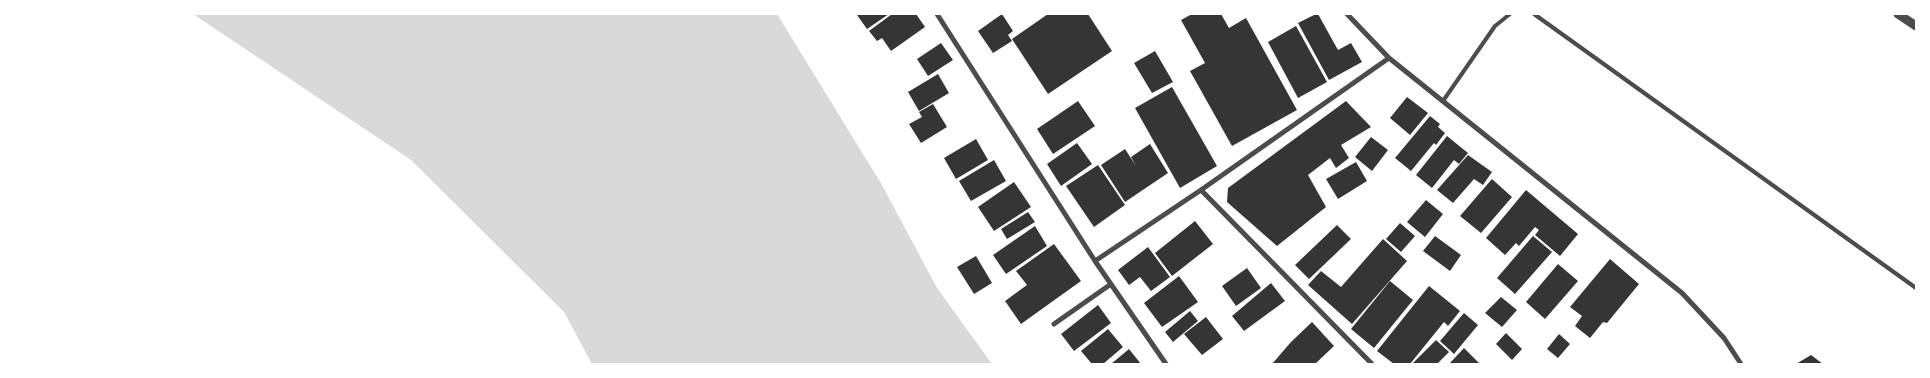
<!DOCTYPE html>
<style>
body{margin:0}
#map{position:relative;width:1930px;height:378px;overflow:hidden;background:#fff;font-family:Poppins,sans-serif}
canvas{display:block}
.frame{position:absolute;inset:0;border:15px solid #fff;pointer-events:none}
</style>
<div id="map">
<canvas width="1930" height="378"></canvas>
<div class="frame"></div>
</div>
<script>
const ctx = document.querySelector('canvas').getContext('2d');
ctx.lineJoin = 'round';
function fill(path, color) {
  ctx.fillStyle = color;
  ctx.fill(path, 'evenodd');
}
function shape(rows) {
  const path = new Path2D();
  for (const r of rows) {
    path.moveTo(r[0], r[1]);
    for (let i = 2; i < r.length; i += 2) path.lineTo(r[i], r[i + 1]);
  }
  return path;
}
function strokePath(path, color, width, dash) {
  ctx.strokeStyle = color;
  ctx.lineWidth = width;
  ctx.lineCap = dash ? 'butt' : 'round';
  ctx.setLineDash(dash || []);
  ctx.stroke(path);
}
const water = shape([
 [193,14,777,14,882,185,937,288,992,364,592,364,564,312,411,160]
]);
const building = shape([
 [860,14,889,14,867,29,857,15],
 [892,14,916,14,925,27,891,51,882,38,877,41,869,31],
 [1002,14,1013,31,1008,35,1012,41,993,53,978,31],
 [1048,14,1088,14,1112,51,1048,94,1012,39],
 [1192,14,1221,14,1229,28,1246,18,1297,110,1232,146,1190,71,1205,63,1181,20],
 [1316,14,1318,14,1338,50,1351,43,1362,62,1329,80,1298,23],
 [1296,26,1327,82,1298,98,1268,42],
 [941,43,953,60,928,76,917,59],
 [1155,51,1173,82,1152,93,1134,63],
 [938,74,949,93,919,111,908,92],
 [1172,87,1217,166,1180,188,1135,108],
 [1407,97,1428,113,1410,135,1390,118],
 [1078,101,1095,126,1053,154,1037,129],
 [1346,101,1371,127,1341,145,1349,158,1336,168,1330,158,1308,175,1326,207,1277,246,1227,202,1228,188],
 [933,104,947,127,921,143,909,124,922,117,919,112],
 [1430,116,1440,124,1438,127,1445,133,1436,145,1434,143,1411,171,1395,158],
 [1447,136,1468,153,1459,164,1454,160,1432,188,1416,175],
 [1371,137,1388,150,1372,171,1355,157],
 [976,139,988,160,956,179,944,158],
 [1077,143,1092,164,1061,186,1047,164],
 [1150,144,1168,173,1125,202,1101,165,1125,149,1136,166,1131,157],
 [1468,155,1492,172,1483,185,1474,179,1453,203,1437,190],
 [994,160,1006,181,971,201,959,181],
 [1356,162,1367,181,1338,199,1326,179],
 [1098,165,1125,205,1094,227,1066,186],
 [1492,179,1512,197,1481,233,1460,216],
 [1014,182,1031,207,994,231,978,207],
 [1526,190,1578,234,1560,256,1535,235,1539,230,1535,227,1519,246,1516,243,1505,255,1486,238],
 [1426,200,1443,214,1425,237,1407,222],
 [1028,212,1035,222,1007,239,1001,229],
 [1195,221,1213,244,1172,276,1155,253],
 [1400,223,1415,236,1401,252,1386,239],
 [1337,225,1351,239,1309,279,1295,265],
 [1035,226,1047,246,1006,274,993,255],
 [1435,236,1461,255,1450,271,1423,251],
 [1533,236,1552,252,1515,294,1497,278],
 [1383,239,1407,261,1352,324,1308,285,1321,271,1341,287],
 [1054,244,1081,281,1021,324,1005,301,1027,285,1016,271],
 [1148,247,1170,277,1151,291,1140,277,1129,285,1118,270],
 [976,256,992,283,974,294,957,267],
 [1610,259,1639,284,1607,323,1603,322,1590,338,1575,326,1582,316,1570,307],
 [1558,264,1578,281,1545,319,1526,302],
 [1247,268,1261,288,1236,306,1222,286],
 [1179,276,1198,302,1162,327,1144,303],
 [1390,281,1413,300,1374,348,1351,329],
 [1271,283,1285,301,1244,331,1232,316],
 [1429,286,1460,311,1448,326,1444,322,1410,364,1394,364,1377,351],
 [1501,297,1517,310,1502,327,1485,313],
 [1098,305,1111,323,1074,351,1061,334],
 [1190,311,1198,321,1173,342,1165,332],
 [1464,313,1478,325,1454,354,1440,341],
 [1206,317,1223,339,1202,355,1184,334],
 [1312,322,1334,346,1315,364,1272,364,1291,342],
 [1108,329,1123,347,1103,364,1092,364,1081,351],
 [1506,333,1522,349,1512,360,1496,344],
 [1559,334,1570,344,1558,358,1547,349],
 [1436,340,1449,352,1437,364,1412,364],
 [1464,348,1480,364,1449,364],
 [1129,349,1141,364,1111,364],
 [1811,355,1823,364,1796,364]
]);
const service = shape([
 [1534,14,1916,288],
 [1443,101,1495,26,1510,14]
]);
const minor = shape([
 [937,14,1095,261,1166,364],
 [1347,14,1389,58,1682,293,1724,338,1741,364],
 [1201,190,1372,364],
 [1095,261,1201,190,1389,58],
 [1054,324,1111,284]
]);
const tertiary = shape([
 [1898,14,1916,26]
]);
fill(water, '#d9d9d9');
fill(building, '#353535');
strokePath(service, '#4c4c4c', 4);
strokePath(minor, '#4c4c4c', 5);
strokePath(tertiary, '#4c4c4c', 9);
</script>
